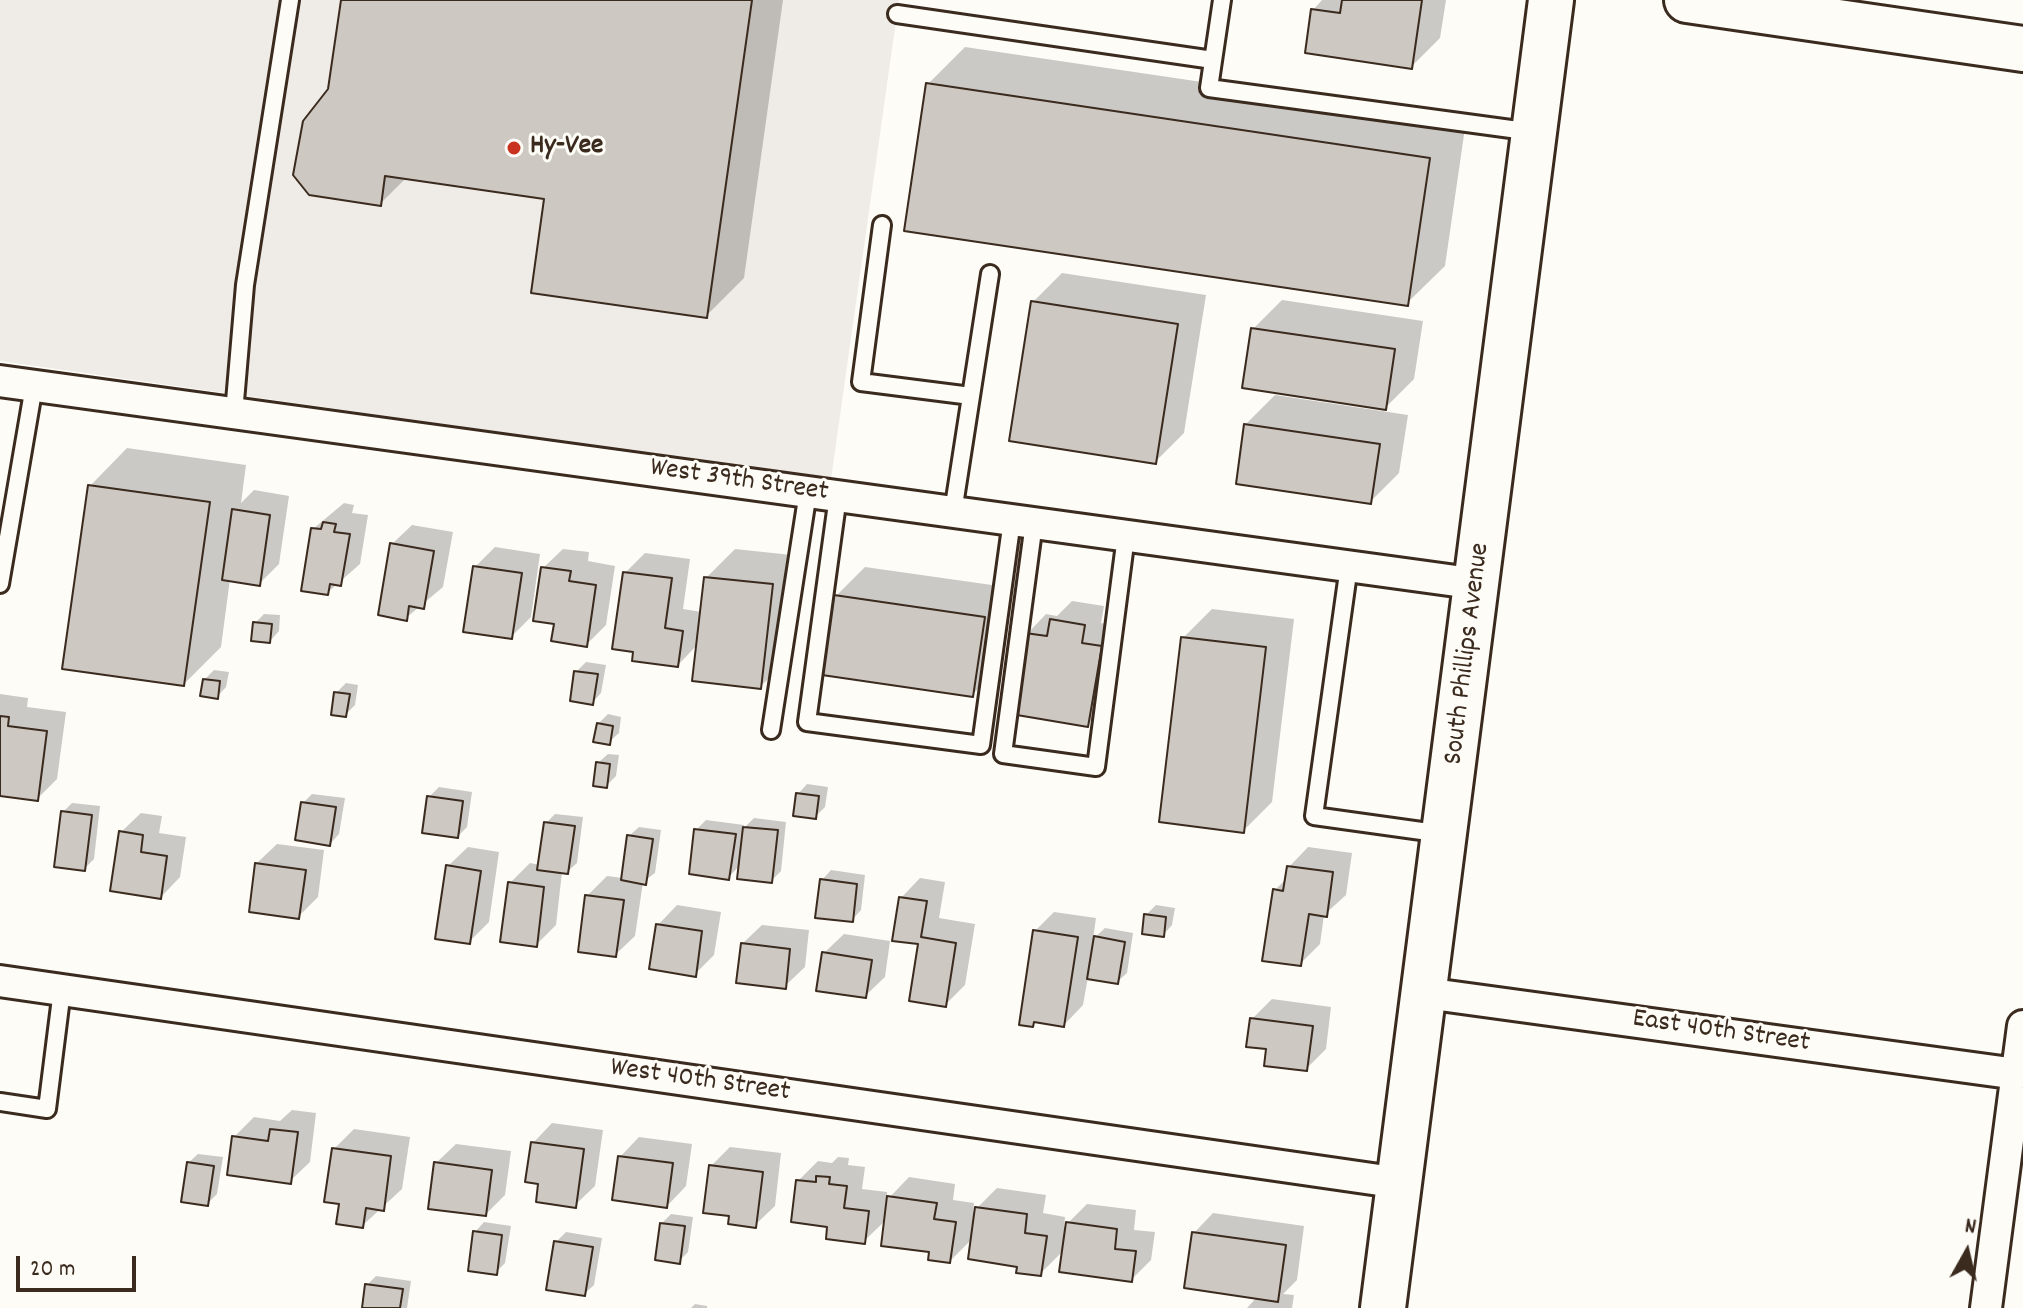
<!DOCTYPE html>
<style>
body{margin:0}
#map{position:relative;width:2023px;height:1308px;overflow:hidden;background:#fdfcf7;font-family:Dekko,sans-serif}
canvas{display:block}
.north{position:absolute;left:1927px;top:1212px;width:80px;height:80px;-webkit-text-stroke:6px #fdfcf7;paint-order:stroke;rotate:8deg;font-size:22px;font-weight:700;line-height:32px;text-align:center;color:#3b2a1e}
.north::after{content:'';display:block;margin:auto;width:28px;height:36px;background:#3b2a1e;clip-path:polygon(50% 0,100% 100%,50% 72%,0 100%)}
.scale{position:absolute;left:16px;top:1256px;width:120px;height:36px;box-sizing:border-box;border:4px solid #3b2a1e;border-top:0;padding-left:10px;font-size:24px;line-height:28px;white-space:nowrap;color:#3b2a1e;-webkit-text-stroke:6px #fdfcf7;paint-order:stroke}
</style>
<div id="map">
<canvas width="2023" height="1308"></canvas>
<div class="north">N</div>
<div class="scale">20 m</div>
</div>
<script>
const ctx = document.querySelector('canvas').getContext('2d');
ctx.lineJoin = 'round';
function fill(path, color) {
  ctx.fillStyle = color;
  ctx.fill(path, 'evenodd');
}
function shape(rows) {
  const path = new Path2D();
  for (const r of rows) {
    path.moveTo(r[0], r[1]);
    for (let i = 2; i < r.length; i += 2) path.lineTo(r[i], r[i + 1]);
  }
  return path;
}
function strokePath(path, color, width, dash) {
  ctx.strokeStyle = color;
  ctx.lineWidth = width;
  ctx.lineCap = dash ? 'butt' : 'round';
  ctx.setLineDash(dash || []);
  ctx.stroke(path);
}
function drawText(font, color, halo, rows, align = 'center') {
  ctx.font = font + ' Dekko,sans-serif';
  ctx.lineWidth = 6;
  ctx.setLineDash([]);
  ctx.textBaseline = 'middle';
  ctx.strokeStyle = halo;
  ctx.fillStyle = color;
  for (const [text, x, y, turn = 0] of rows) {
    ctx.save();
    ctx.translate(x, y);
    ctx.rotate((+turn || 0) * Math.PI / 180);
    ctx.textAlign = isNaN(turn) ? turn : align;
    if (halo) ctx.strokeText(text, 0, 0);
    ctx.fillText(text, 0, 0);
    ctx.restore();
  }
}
const built = shape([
 [0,0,899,0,831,479,0,361]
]);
const shadow = shape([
 [343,0,783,0,744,278,706,316,546,197,407,177,380,204,330,90],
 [1322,0,1446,0,1440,38,1411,67,1313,10],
 [965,47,1466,121,1445,266,1407,303,928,84],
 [1062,273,1206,295,1184,433,1155,462,1033,302],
 [1282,300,1423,321,1414,379,1385,408,1253,329],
 [1275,395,1408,415,1399,473,1370,502,1246,424],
 [127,448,246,465,241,503,254,490,289,496,279,564,259,584,230,579,221,647,184,684,90,486],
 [344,503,354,505,352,513,368,515,360,564,327,593,313,529],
 [412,525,453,532,443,587,406,618,392,544],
 [495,547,540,554,531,617,511,637,475,567],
 [563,549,589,552,588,561,615,566,606,625,587,644,556,622,543,568],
 [735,549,801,556,789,658,760,687,698,644,678,665,636,650,625,573,645,553,690,559,683,609,702,612,706,578],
 [865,567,1013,588,1001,666,972,695,836,596],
 [1072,601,1104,606,1101,623,1120,627,1107,705,1087,725,1027,634,1046,614,1057,616],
 [1212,609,1294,619,1272,802,1243,831,1183,638],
 [264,614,280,615,279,631,270,641,255,623],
 [586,662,606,665,601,693,592,703,576,672],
 [214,670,229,672,226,687,217,697,204,680],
 [346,683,358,685,355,705,345,715,336,693],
 [0,694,28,698,27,707,66,712,57,779,37,799,0,794],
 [608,714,621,717,619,733,609,742,598,724],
 [608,754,619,755,616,776,606,786,598,763],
 [807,784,828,787,825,807,815,817,798,794],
 [439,787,472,792,467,827,458,836,429,797],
 [312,794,345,798,339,834,330,844,303,803],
 [72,803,100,806,94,859,84,869,63,812],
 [141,813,162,816,159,833,186,837,180,877,161,897,121,832],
 [555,814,583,817,577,863,567,872,562,872,556,925,536,945,510,883,530,863,540,865,546,823],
 [754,818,786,822,781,871,771,881,740,865,728,878,696,830,706,820,744,825,743,829],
 [639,827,661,830,655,873,643,882,635,936,615,955,587,896,607,876,623,878,629,836],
 [277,844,324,850,318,897,298,917,257,863],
 [468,847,499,852,489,922,469,942,448,866],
 [1308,847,1352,853,1346,895,1324,915,1320,944,1300,964,1275,890,1287,878,1289,867],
 [831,870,865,875,861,910,852,920,822,880],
 [920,878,945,882,939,918,975,924,965,985,945,1005,901,898],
 [677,905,721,912,714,955,695,974,658,925],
 [1156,905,1175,908,1172,925,1163,935,1146,915],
 [1054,912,1096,918,1093,939,1105,928,1133,933,1127,973,1117,982,1088,977,1083,1005,1064,1025,1037,1020,1033,1025,1035,931],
 [762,925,809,930,805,967,785,986,742,944],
 [844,934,890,941,885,977,865,996,824,953],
 [1272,999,1331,1007,1326,1049,1306,1069,1252,1019],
 [292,1110,316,1113,310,1162,290,1181,234,1137,254,1117,280,1121],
 [552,1123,603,1130,595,1186,575,1205,540,1183,533,1143],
 [354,1129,410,1137,402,1189,362,1226,341,1203,334,1149],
 [639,1137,692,1144,686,1186,667,1206,620,1157],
 [456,1144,511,1151,505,1195,486,1214,436,1163],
 [730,1147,781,1153,775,1206,755,1225,732,1215,711,1166],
 [198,1154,223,1157,217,1194,207,1204,188,1163],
 [838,1157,849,1158,848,1165,865,1167,862,1189,887,1192,887,1200,909,1177,955,1184,953,1200,974,1203,973,1212,997,1188,1046,1195,1043,1213,1065,1217,1064,1227,1087,1204,1136,1210,1134,1230,1155,1232,1151,1260,1131,1280,1064,1250,1040,1274,973,1238,950,1261,886,1220,864,1241,829,1225,798,1181,818,1161,832,1163],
 [1213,1213,1304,1226,1297,1280,1283,1294,1294,1295,1292,1308,1247,1308,1257,1297,1194,1233],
 [671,1214,693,1217,688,1252,679,1261,661,1224],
 [484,1222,511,1226,505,1263,496,1272,475,1232],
 [566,1232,602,1238,594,1285,584,1294,556,1242],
 [376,1276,411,1281,407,1308,364,1308,367,1285],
 [695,1304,707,1306,707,1308,691,1308]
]);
const building = shape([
 [341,0,752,0,707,318,531,293,544,199,385,176,381,206,309,195,293,175,303,121,328,89,341,0],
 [1342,0,1422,0,1412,69,1305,53,1311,9,1340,13,1342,0],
 [926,83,1430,158,1408,306,904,231,926,83],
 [1031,301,1178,324,1156,464,1009,441,1031,301],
 [1251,328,1395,349,1386,410,1242,388,1251,328],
 [1244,424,1380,444,1371,504,1236,484,1244,424],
 [88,485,210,502,184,686,62,669,88,485],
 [232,509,270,515,260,586,222,580,232,509],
 [323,522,336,524,334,532,350,534,341,586,330,584,328,595,301,591,311,528,321,529,323,522],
 [390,543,434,551,424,609,409,606,407,621,378,615,390,543],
 [473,566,522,573,512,639,463,632,473,566],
 [541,567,571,571,569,581,596,585,587,647,551,641,554,624,533,621,541,567],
 [623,572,672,578,665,628,683,631,678,667,632,661,633,652,612,649,623,572],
 [704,577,773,584,761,689,692,681,704,577],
 [834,595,985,617,973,697,822,675,834,595],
 [1050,619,1085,625,1082,643,1102,646,1088,727,1011,714,1025,633,1047,636,1050,619],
 [253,622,272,624,270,643,251,641,253,622],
 [1181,637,1266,647,1244,833,1159,822,1181,637],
 [574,671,598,674,593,705,570,701,574,671],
 [203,679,220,681,218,699,200,696,203,679],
 [334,692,350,694,346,717,331,715,334,692],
 [0,716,9,717,8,726,47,731,38,801,0,796,0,716],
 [597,723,613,726,610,745,593,742,597,723],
 [596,762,610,764,607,788,593,786,596,762],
 [796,793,819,796,816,819,793,816,796,793],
 [427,796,463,801,458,838,422,833,427,796],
 [301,802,336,807,330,846,295,840,301,802],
 [61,811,92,815,85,871,54,867,61,811],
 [544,822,575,826,568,874,537,870,544,822],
 [743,827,778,830,772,883,737,879,743,827],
 [694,829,736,834,729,880,689,874,694,829],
 [119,831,143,835,141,852,167,856,161,899,110,891,119,831],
 [627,835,653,839,646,885,621,880,627,835],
 [255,863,306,870,299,919,249,912,255,863],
 [446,865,481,871,470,944,435,939,446,865],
 [1287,866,1333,872,1327,917,1309,914,1301,966,1262,961,1273,889,1283,891,1287,866],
 [820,879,857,884,853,922,815,918,820,879],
 [508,882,544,887,537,947,500,942,508,882],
 [585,895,624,900,616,957,578,952,585,895],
 [899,897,927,901,921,937,956,943,946,1007,909,1001,918,944,892,941,899,897],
 [1144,914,1166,917,1164,937,1142,934,1144,914],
 [656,924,702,931,696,977,649,969,656,924],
 [1033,930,1078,937,1064,1027,1034,1022,1033,1027,1019,1025,1033,930],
 [1094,936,1125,942,1118,984,1087,979,1094,936],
 [741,943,790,949,786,989,736,983,741,943],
 [822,952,872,960,866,998,816,991,822,952],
 [1250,1018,1313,1026,1307,1071,1264,1066,1266,1049,1246,1047,1250,1018],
 [270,1129,298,1132,291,1184,227,1175,232,1136,268,1141,270,1129],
 [531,1142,584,1149,576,1208,536,1202,538,1184,525,1182,531,1142],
 [332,1148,391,1156,384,1211,366,1208,363,1228,336,1224,339,1204,324,1202,332,1148],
 [618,1156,673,1163,667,1208,612,1200,618,1156],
 [187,1162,214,1166,208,1206,181,1202,187,1162],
 [434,1162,492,1170,486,1216,428,1209,434,1162],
 [709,1165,763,1172,756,1228,728,1224,729,1216,703,1213,709,1165],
 [816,1176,830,1177,829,1184,847,1186,844,1208,869,1211,865,1244,826,1239,827,1227,791,1222,796,1180,816,1182,816,1176],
 [887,1196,937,1203,934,1219,956,1222,950,1263,928,1260,929,1252,881,1246,887,1196],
 [975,1207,1027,1214,1025,1233,1047,1236,1041,1276,1016,1273,1017,1267,968,1259,975,1207],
 [1066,1222,1117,1229,1115,1249,1136,1251,1132,1282,1059,1272,1066,1222],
 [660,1223,685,1226,680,1264,655,1260,660,1223],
 [473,1231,502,1235,497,1275,468,1271,473,1231],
 [1192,1232,1286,1245,1278,1302,1184,1288,1192,1232],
 [554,1241,593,1247,585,1296,546,1290,554,1241],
 [365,1284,403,1289,400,1308,362,1308,365,1284]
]);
const lane = shape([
 [1222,0,1209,88,1533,132],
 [897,14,1213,60],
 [882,225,861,382,971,396],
 [234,413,245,285,290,0],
 [838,496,807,722,981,745,1012,520],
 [953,512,990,274],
 [1034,523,1003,754,1096,767,1126,536],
 [1349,566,1314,816,1443,834],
 [0,584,34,386],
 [771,730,808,492],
 [0,1102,47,1109,62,990]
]);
const street = shape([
 [0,381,1478,584],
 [0,981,1400,1183],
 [1425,993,2017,1074],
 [1986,1308,2023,1026]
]);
const secondary = shape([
 [1687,0,2023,49],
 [1383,1308,1551,0]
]);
const markers = [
 [514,148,8,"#c8321e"]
];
const poiNames = [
 ["Hy-Vee",530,148]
];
const streetNames = [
 ["West 39th Street",739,482,8],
 ["South Phillips Avenue",1469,654,-83],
 ["East 40th Street",1721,1033,8],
 ["West 40th Street",700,1082,8]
];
fill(built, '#efece7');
fill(shadow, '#0003');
fill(building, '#cdc8c2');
strokePath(building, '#3b2a1e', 2);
strokePath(lane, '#3b2a1e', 22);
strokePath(street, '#3b2a1e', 36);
strokePath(secondary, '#3b2a1e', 50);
strokePath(lane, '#fdfcf7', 16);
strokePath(street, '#fdfcf7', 30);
strokePath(secondary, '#fdfcf7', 44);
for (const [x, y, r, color] of markers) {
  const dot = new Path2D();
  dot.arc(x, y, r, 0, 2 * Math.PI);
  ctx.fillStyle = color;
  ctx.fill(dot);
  strokePath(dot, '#fdfcf7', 3);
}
drawText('bold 28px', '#3b2a1e', '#fdfcf7', poiNames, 'left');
drawText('28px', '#3b2a1e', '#fdfcf7', streetNames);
</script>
